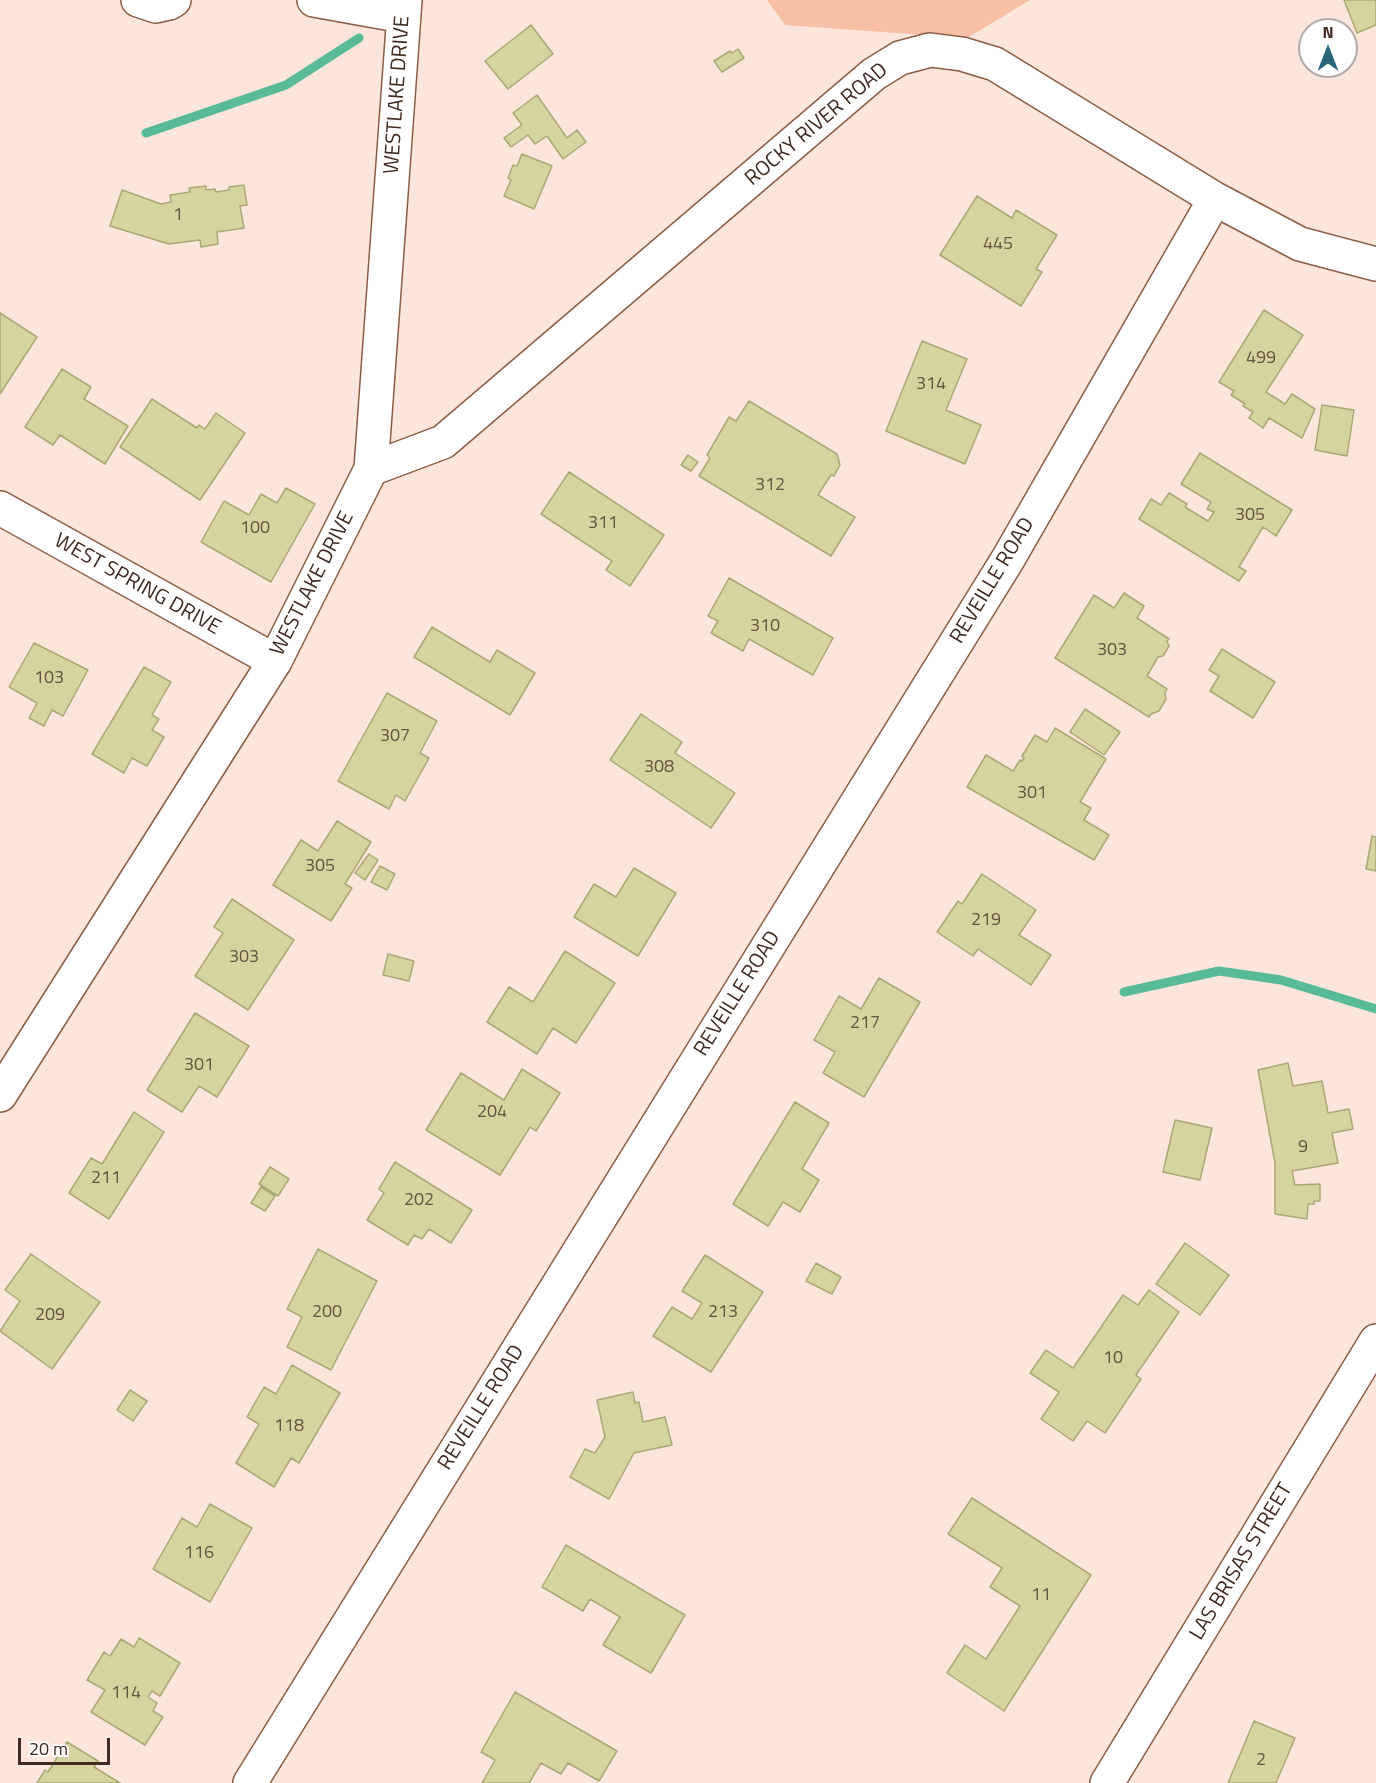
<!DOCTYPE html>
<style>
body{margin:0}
#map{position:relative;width:1376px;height:1783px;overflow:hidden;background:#fce6db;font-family:"Titillium Web",sans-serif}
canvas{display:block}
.north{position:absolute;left:1298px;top:18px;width:60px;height:60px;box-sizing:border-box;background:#fff;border:2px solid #b2aaa6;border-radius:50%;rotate:0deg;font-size:16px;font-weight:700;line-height:24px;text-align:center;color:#3f2b21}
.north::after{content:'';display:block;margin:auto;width:21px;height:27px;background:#28647c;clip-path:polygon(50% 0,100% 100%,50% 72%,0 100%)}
.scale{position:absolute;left:18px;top:1738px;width:92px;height:27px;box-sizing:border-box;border:3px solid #3f2b21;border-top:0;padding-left:8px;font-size:18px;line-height:21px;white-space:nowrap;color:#3f2b21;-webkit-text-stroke:4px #fff;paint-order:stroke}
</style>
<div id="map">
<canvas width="1376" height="1783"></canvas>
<div class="north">N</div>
<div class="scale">20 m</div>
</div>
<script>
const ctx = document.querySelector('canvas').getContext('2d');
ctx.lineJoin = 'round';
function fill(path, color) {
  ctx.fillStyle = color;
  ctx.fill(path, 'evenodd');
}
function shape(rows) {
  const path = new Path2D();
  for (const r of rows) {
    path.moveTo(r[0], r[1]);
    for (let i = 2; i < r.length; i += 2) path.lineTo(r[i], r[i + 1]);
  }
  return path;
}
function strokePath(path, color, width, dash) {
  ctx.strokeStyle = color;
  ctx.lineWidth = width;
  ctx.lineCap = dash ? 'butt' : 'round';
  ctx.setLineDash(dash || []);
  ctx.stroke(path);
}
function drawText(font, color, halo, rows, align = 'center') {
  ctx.font = font + ' "Titillium Web",sans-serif';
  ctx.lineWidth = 5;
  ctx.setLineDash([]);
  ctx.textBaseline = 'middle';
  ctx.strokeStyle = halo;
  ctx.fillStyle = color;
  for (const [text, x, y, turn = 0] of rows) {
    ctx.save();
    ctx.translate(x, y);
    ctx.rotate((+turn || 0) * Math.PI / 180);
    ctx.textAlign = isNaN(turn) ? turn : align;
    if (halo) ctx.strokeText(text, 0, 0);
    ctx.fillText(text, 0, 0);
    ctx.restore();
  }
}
const green = shape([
 [767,0,1030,0,967,38,785,25]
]);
const stream = shape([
 [146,133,286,85,359,38],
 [1124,992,1219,971,1281,980,1376,1009]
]);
const building = shape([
 [1344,0,1376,0,1376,25,1357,33,1344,0],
 [531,25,553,54,508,89,485,61,531,25],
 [738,49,744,58,722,72,714,61,730,51,732,53,738,49],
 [537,95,567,138,577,130,586,142,563,159,547,136,535,144,528,135,511,147,504,138,522,125,513,113,537,95],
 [522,154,552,166,534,209,504,196,511,180,508,178,513,165,517,166,522,154],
 [244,185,247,205,240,206,244,228,217,232,218,244,201,247,200,240,169,244,110,226,122,190,161,204,171,202,170,195,190,192,189,188,206,186,206,190,215,189,216,192,229,190,229,187,244,185],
 [977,196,1012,218,1016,210,1057,235,1036,269,1042,272,1021,306,940,255,977,196],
 [1264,310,1303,335,1266,392,1285,404,1292,394,1315,409,1302,438,1269,418,1263,428,1249,418,1253,412,1243,406,1245,404,1231,395,1234,391,1219,382,1264,310],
 [0,313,37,337,0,394,0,313],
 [922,341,967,359,946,410,981,425,965,464,886,431,922,341],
 [62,369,91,387,84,399,128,426,105,464,60,435,53,445,25,427,62,369],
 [152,399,197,428,199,425,205,429,216,413,245,433,200,500,120,447,152,399],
 [749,401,837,454,840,465,834,476,831,475,818,495,855,517,831,556,699,476,710,458,707,455,729,417,736,421,749,401],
 [1322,405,1354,410,1347,456,1315,450,1322,405],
 [1200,453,1292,510,1276,536,1263,527,1239,567,1246,571,1239,581,1139,519,1151,499,1161,505,1169,493,1187,504,1185,507,1208,521,1214,512,1207,509,1211,502,1181,484,1200,453],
 [688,455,698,462,691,471,681,465,688,455],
 [569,472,664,535,630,586,606,570,612,561,541,514,569,472],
 [286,488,315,504,271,582,201,542,224,501,249,515,261,494,277,503,286,488],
 [729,578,833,638,813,675,749,639,743,651,711,633,718,621,708,616,729,578],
 [1124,593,1144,606,1137,618,1169,639,1167,641,1169,646,1163,656,1158,657,1147,676,1167,689,1165,693,1166,699,1159,711,1151,714,1149,717,1055,658,1094,595,1114,608,1124,593],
 [432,627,490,662,497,650,535,673,510,715,414,657,432,627],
 [34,643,88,670,63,716,52,710,44,726,29,718,37,703,9,687,34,643],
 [1222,649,1275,682,1253,718,1210,691,1219,676,1209,670,1222,649],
 [144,667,171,682,152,715,159,719,152,730,164,737,147,766,132,758,124,773,92,754,144,667],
 [387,693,437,721,420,753,429,758,405,801,396,795,389,809,338,781,387,693],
 [1085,709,1120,732,1104,755,1070,732,1085,709],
 [641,714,682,742,675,753,735,793,711,828,610,760,641,714],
 [1055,728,1106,759,1080,802,1091,808,1084,820,1109,835,1094,860,967,787,986,755,1013,771,1020,760,1022,761,1024,758,1022,756,1035,735,1047,742,1055,728],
 [337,821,371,842,345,884,352,888,331,921,273,885,301,840,318,851,337,821],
 [1372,836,1376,837,1376,871,1366,869,1372,836],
 [369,854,378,860,365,880,355,873,369,854],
 [380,866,395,874,387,890,371,882,380,866],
 [634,868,676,893,638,956,574,917,594,884,616,897,634,868],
 [982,874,1036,910,1019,935,1051,955,1031,985,978,949,973,956,937,932,958,901,962,904,982,874],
 [232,899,294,940,248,1010,195,976,223,933,214,927,232,899],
 [565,951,615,983,576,1043,553,1028,537,1054,487,1022,509,987,533,1002,565,951],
 [388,954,414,961,409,981,383,975,388,954],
 [879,978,920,1002,864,1097,823,1073,835,1052,814,1040,839,996,861,1009,879,978],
 [195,1013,249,1046,217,1097,199,1086,182,1112,147,1090,195,1013],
 [1288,1063,1293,1086,1322,1081,1328,1113,1349,1109,1353,1129,1332,1133,1338,1163,1292,1171,1295,1185,1320,1184,1320,1201,1314,1201,1314,1204,1308,1204,1307,1219,1275,1214,1275,1163,1258,1070,1288,1063],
 [522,1069,560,1093,536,1131,530,1127,500,1175,426,1130,461,1073,504,1100,522,1069],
 [795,1102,829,1123,802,1169,819,1180,800,1212,783,1202,768,1226,733,1204,795,1102],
 [134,1112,164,1132,109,1219,69,1193,91,1158,102,1164,134,1112],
 [1175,1120,1212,1128,1200,1180,1163,1172,1175,1120],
 [395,1162,472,1210,451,1243,429,1229,422,1239,414,1235,408,1245,367,1220,384,1193,379,1189,395,1162],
 [270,1167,289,1179,278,1196,259,1184,270,1167],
 [261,1187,275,1196,265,1211,251,1203,261,1187],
 [1185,1243,1229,1275,1200,1315,1156,1284,1185,1243],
 [318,1249,377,1281,331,1370,287,1347,302,1317,287,1309,318,1249],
 [31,1254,100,1302,52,1369,0,1331,20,1301,5,1290,31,1254],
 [705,1255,763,1292,711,1372,653,1336,672,1307,692,1319,702,1303,682,1291,705,1255],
 [816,1263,841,1277,832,1294,806,1281,816,1263],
 [1149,1290,1179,1312,1136,1375,1141,1379,1105,1433,1087,1421,1073,1441,1041,1419,1059,1392,1030,1373,1046,1350,1073,1368,1123,1295,1138,1305,1149,1290],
 [292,1365,340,1393,299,1463,291,1458,274,1487,236,1463,259,1424,247,1417,264,1387,276,1394,292,1365],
 [130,1390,147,1401,133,1421,117,1410,130,1390],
 [633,1392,635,1403,639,1402,643,1422,665,1417,672,1445,634,1453,609,1499,570,1477,585,1449,595,1453,605,1437,597,1400,633,1392],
 [972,1498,1091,1575,1004,1711,947,1673,965,1645,986,1659,1020,1606,990,1587,1002,1568,948,1534,972,1498],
 [210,1504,252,1528,210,1602,153,1569,182,1518,197,1527,210,1504],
 [566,1545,685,1615,651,1673,603,1645,620,1617,590,1599,583,1611,542,1587,566,1545],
 [139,1638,180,1663,160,1696,152,1691,148,1697,157,1703,153,1711,163,1717,145,1745,91,1712,105,1690,87,1680,104,1652,110,1656,121,1639,134,1647,139,1638],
 [515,1692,617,1751,599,1781,568,1763,561,1774,541,1763,529,1783,482,1783,495,1760,481,1752,515,1692],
 [1254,1721,1295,1738,1276,1783,1228,1783,1254,1721],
 [67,1742,98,1761,94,1767,120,1783,37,1783,45,1770,48,1772,67,1742]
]);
const minor = shape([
 [138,0,156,6,169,3,174,0],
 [314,0,403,16],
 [371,469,443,442,874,74,900,58,930,50,962,54,995,64,1215,199,1300,244,1376,264],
 [0,508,275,661],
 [250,1783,1008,559,1215,199],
 [1107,1783,1376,1341]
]);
const tertiary = shape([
 [0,1095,275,661,371,469,405,0]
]);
const numberNames = [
 ["1",178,216],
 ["445",998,245],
 ["499",1261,359],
 ["314",931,385],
 ["312",770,486],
 ["305",1250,516],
 ["311",603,524],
 ["100",255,529],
 ["310",765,627],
 ["303",1112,651],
 ["103",49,679],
 ["307",395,737],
 ["308",659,768],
 ["301",1032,794],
 ["305",320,867],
 ["219",986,921],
 ["303",244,958],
 ["217",865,1024],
 ["301",199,1066],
 ["204",492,1113],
 ["9",1303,1148],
 ["211",106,1179],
 ["202",419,1201],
 ["200",327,1313],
 ["213",723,1313],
 ["209",50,1316],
 ["10",1113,1359],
 ["118",289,1427],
 ["116",199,1554],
 ["11",1041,1596],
 ["114",126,1694],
 ["2",1261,1761]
];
const streetNames = [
 ["WESTLAKE DRIVE",398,95,-86],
 ["ROCKY RIVER ROAD",817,125,-40],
 ["REVEILLE ROAD",993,581,-59],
 ["WESTLAKE DRIVE",313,584,-63],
 ["WEST SPRING DRIVE",137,585,29],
 ["REVEILLE ROAD",738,994,-58],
 ["REVEILLE ROAD",482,1408,-58],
 ["LAS BRISAS STREET",1242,1562,-59]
];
fill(green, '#f8bfa4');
strokePath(stream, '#58ba97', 9);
fill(building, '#d5d49f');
strokePath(building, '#aaa975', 1.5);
strokePath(minor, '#8b5d45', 36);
strokePath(tertiary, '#8b5d45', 36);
strokePath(minor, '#fff', 33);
strokePath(tertiary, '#fff', 33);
drawText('18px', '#645540', null, numberNames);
drawText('21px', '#3f2b21', '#fff', streetNames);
</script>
